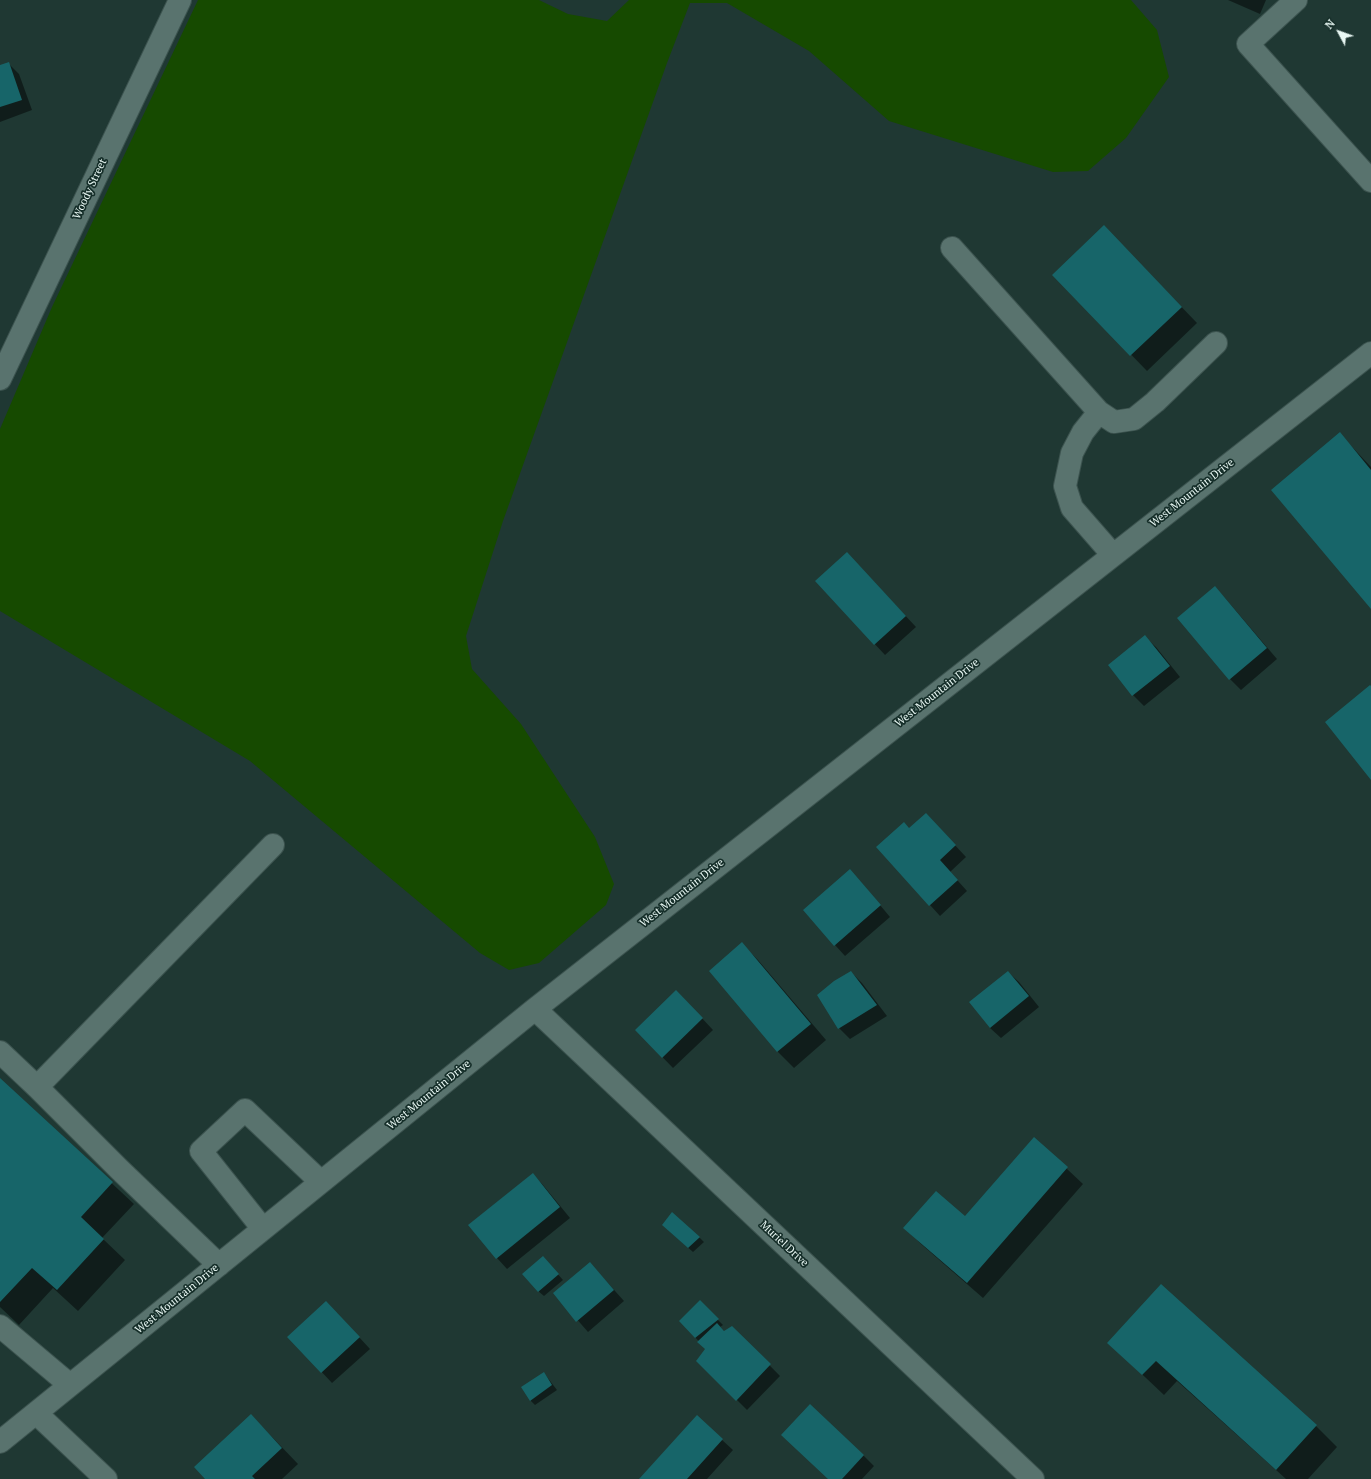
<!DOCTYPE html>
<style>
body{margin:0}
#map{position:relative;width:1371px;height:1479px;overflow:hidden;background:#1f3833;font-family:"PT Serif",serif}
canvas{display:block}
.north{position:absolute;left:1319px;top:12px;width:40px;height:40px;-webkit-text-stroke:3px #152e29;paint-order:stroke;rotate:311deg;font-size:11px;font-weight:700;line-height:16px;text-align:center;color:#e9f8f4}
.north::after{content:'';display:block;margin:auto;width:14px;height:18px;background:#e9f8f4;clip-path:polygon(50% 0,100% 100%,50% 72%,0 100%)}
</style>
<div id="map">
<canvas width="1371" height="1479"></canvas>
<div class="north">N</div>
</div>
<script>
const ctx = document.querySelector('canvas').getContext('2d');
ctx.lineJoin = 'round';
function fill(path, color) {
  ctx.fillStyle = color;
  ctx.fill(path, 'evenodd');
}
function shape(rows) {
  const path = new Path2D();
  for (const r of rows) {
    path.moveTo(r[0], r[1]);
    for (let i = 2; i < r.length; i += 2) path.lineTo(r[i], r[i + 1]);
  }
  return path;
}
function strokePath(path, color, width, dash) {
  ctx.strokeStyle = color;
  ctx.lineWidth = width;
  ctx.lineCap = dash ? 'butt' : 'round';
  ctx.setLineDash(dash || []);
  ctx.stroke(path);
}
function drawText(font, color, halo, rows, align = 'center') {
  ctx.font = font + ' "PT Serif",serif';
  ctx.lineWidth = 3.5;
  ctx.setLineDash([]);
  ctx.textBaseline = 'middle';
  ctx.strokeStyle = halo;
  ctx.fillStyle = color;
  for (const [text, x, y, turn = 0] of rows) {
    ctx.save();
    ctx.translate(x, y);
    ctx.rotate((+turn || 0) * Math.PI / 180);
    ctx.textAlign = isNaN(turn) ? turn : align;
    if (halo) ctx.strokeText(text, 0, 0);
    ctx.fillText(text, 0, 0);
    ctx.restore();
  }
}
const green = shape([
 [198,0,539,0,568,14,607,21,629,0,1131,0,1157,30,1169,77,1126,138,1088,171,1053,172,889,121,809,51,727,3,690,3,667,63,503,521,466,636,472,669,521,724,595,837,614,884,606,905,539,963,509,970,480,953,250,761,0,611,0,429,52,307]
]);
const shadow = shape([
 [1228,0,1266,0,1260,14],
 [8,63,19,74,32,110,0,122,0,66],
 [1120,243,1197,323,1147,371,1054,275],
 [1340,434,1371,467,1371,607],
 [857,564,916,627,885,655,816,581],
 [1215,587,1225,598,1277,659,1241,690,1230,679],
 [1145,637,1156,647,1180,677,1144,706,1133,695,1109,666],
 [926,814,966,857,950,872,967,891,940,916,930,905,910,829],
 [860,881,890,917,845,956,835,945],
 [742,944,758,960,826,1040,794,1068,778,1052,710,971],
 [851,972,862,983,887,1016,850,1039,839,1028],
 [1008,972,1019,982,1039,1007,1001,1038,990,1028],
 [687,1002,713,1030,673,1068,636,1030],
 [0,1079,134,1204,102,1238,125,1260,78,1311,53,1288,19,1325,0,1307],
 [1034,1138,1083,1184,983,1298,921,1244,905,1228,965,1217],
 [533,1174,543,1185,570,1218,507,1269,497,1258],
 [668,1230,699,1237,704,1242,693,1252],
 [548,1263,563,1280,544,1296,538,1291],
 [590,1263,624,1301,588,1332,554,1293],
 [1161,1286,1316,1426,1337,1447,1308,1479,1286,1479,1177,1381,1164,1395,1109,1343],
 [700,1302,723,1325,720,1327,725,1332,732,1327,780,1376,747,1410,697,1360,706,1349,680,1321],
 [337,1313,370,1349,332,1383,289,1337],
 [544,1373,557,1390,535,1405,530,1400],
 [251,1415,298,1464,282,1479,206,1479],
 [697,1417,733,1450,707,1479,640,1479],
 [863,1455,874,1466,862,1479,828,1479]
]);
const building = shape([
 [9,62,22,100,0,107,0,65],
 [1104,225,1182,307,1130,356,1052,275],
 [1340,432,1371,470,1371,609,1271,490],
 [847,552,906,616,874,645,815,581],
 [1215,586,1267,648,1229,680,1177,618],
 [1145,635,1170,666,1132,696,1108,665],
 [1370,685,1371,686,1371,780,1325,722],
 [926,813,956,845,940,860,958,880,929,906,876,847,904,822,909,828],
 [850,869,881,905,834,946,803,910],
 [742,942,811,1024,777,1052,709,971],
 [851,971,877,1005,838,1029,817,995,834,981],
 [1008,971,1029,996,990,1028,969,1002],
 [676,990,703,1018,662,1058,635,1030],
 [0,1078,113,1182,81,1217,104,1239,57,1290,32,1268,0,1302],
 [1034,1137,1068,1167,967,1283,903,1228,936,1191,965,1216],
 [533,1173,560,1207,496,1259,468,1225],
 [672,1212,700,1237,688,1248,662,1225],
 [543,1256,559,1274,538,1292,522,1274],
 [590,1262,614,1290,576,1322,553,1293],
 [1161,1284,1317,1425,1276,1470,1156,1361,1142,1375,1107,1343],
 [700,1300,719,1319,695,1338,679,1321],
 [326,1301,360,1337,321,1373,287,1337],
 [717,1323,724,1331,732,1326,771,1364,736,1401,696,1361,705,1349,697,1342],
 [544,1372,552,1385,530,1401,521,1387],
 [810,1404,864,1455,842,1479,828,1479,781,1435],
 [251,1414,282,1448,252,1476,255,1479,205,1479,194,1467],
 [697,1415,723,1439,687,1479,639,1479]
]);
const minor = shape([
 [1296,0,1248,44,1371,181],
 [952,248,1099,412,1083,432,1072,453,1065,486,1072,508,1113,555],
 [0,379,180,0],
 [1099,412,1114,422,1134,419,1155,402,1216,343],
 [535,1009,1033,1479],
 [0,1052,37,1087,119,1169,219,1265],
 [37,1087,273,845],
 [263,1229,201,1151,245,1110,321,1182],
 [0,1326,70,1385],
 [36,1413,106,1479],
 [0,1442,535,1009,1371,353]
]);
const streetNames = [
 ["Woody Street",90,189,-65],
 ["West Mountain Drive",1192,493,-38],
 ["West Mountain Drive",937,693,-38],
 ["West Mountain Drive",682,893,-38],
 ["West Mountain Drive",429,1095,-39],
 ["Muriel Drive",784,1244,43],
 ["West Mountain Drive",177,1299,-39]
];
fill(green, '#164a00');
fill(shadow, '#0007');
fill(building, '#176569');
strokePath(minor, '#3c534f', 24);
strokePath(minor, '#59736e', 22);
drawText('11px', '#e9f8f4', '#152e29', streetNames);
</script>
